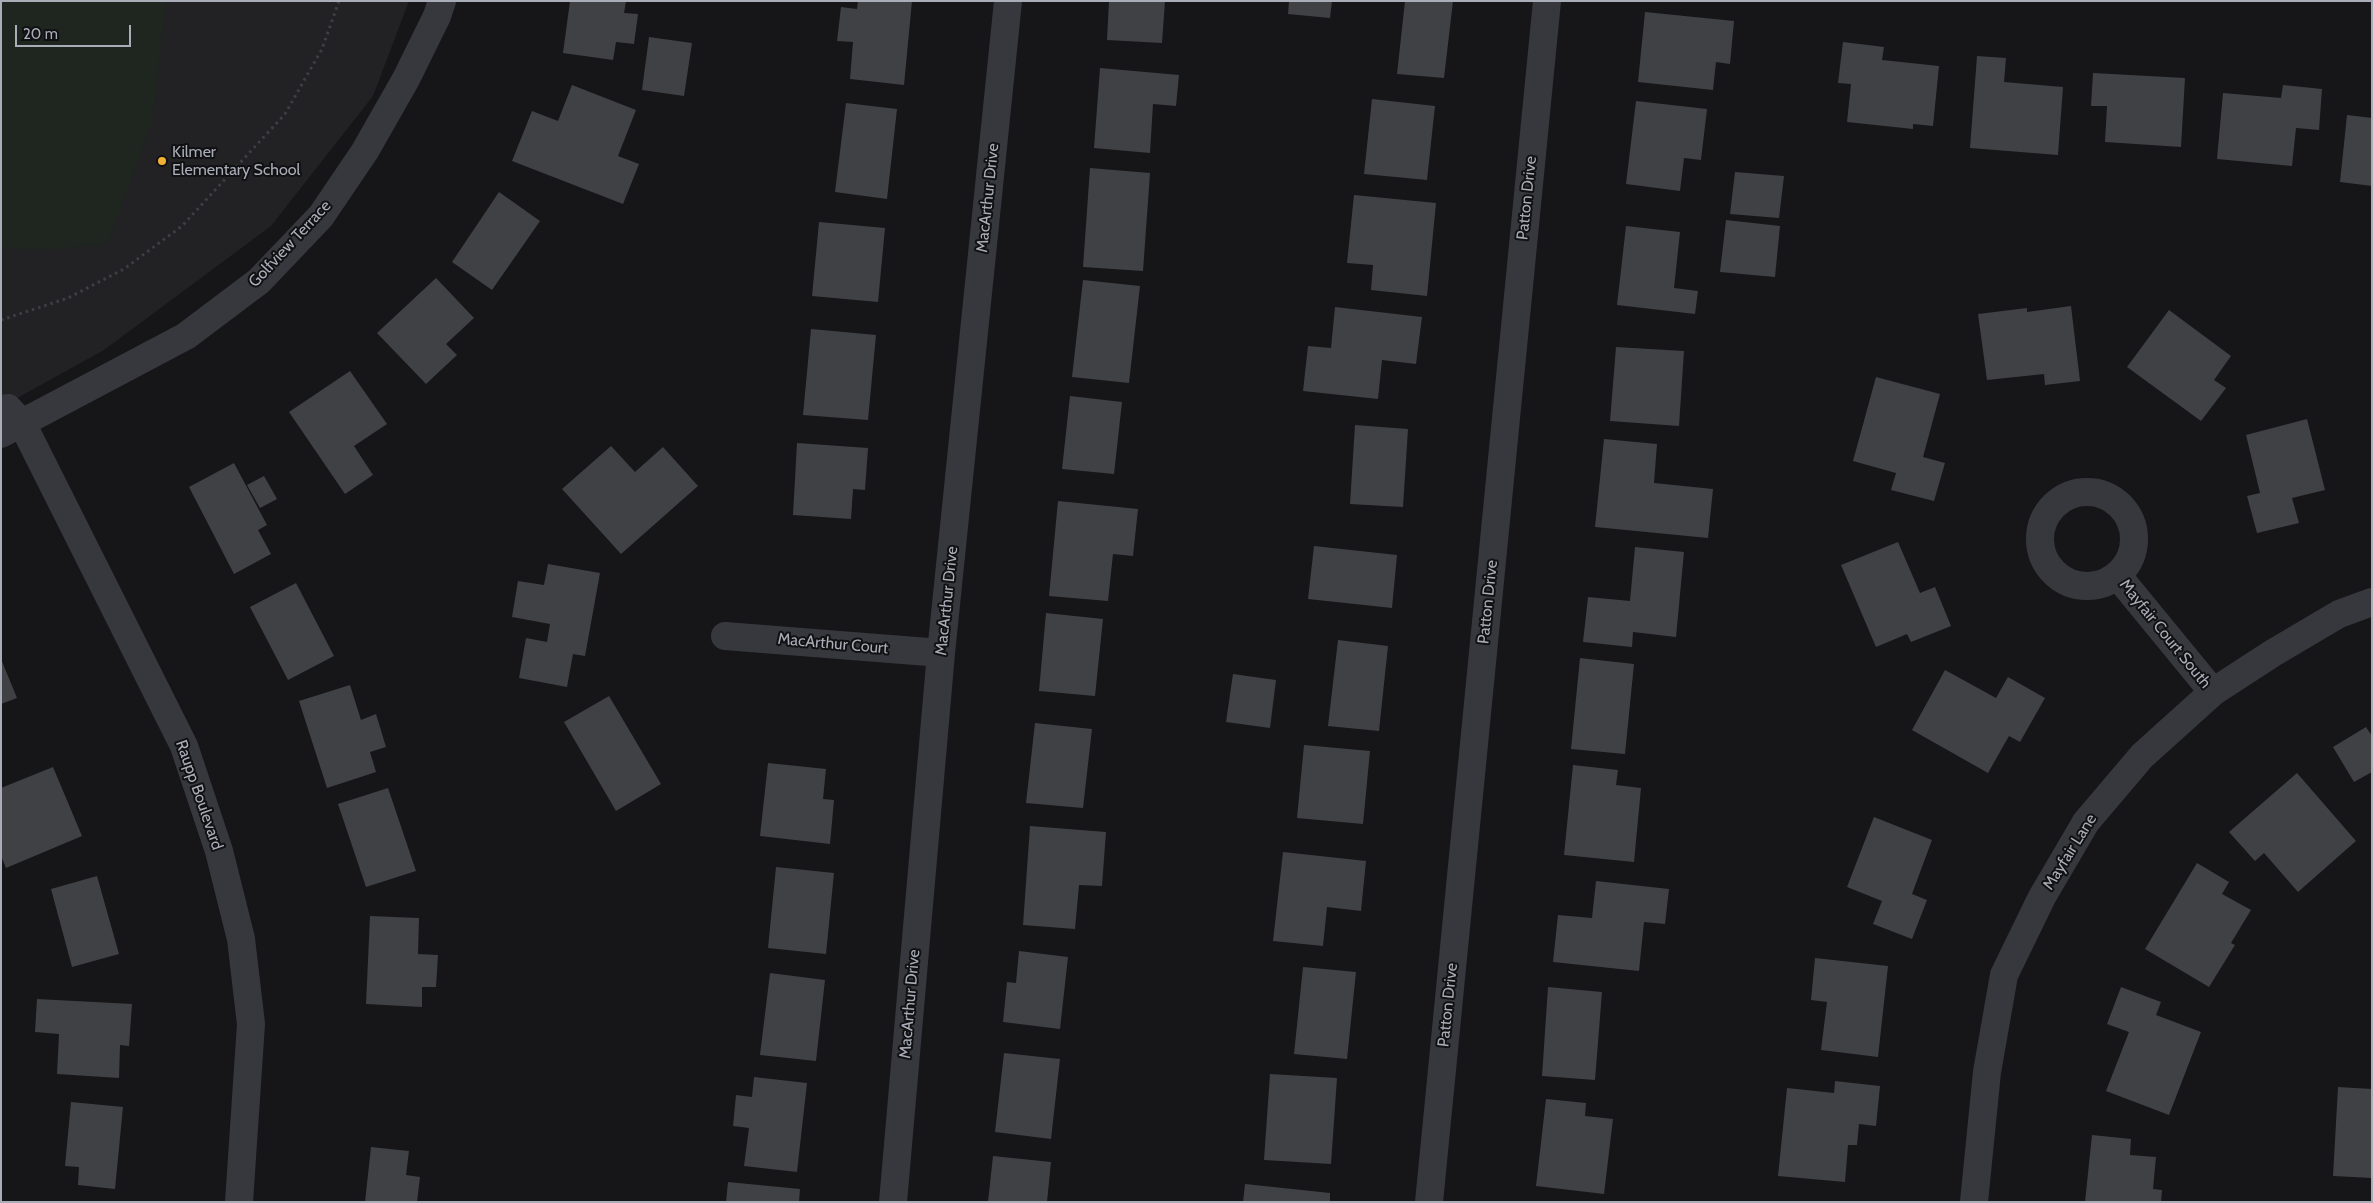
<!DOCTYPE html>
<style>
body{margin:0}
#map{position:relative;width:2373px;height:1203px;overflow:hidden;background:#161618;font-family:Cabin,sans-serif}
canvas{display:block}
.frame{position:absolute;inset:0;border:2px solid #a8adb8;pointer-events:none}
.scale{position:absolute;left:15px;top:25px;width:116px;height:22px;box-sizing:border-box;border:2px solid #a8adb8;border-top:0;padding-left:6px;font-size:15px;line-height:18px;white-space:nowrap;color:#a8adb8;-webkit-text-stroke:4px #111113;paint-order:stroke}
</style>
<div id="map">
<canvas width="2373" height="1203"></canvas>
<div class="frame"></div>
<div class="scale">20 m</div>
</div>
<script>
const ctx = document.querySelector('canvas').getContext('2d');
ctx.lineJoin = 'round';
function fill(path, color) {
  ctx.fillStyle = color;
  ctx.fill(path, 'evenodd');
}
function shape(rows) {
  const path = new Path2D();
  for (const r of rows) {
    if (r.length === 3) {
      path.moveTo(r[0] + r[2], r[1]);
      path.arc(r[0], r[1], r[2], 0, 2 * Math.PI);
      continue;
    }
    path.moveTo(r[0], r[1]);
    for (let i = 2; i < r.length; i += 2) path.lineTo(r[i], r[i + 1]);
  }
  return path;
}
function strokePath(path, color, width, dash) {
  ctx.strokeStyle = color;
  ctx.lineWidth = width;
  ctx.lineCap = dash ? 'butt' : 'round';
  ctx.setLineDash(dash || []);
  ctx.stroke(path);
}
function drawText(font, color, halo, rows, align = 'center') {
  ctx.font = font + ' Cabin,sans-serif';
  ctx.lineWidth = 4;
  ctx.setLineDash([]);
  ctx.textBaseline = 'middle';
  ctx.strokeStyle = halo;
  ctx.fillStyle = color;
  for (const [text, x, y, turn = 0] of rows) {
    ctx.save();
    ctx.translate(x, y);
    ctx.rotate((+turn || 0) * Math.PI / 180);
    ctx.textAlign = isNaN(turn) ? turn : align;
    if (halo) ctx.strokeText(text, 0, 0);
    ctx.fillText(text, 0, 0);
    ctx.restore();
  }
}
const built = shape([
 [1,1,409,1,373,96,271,226,104,350,1,407]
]);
const green = shape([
 [1,1,166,1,152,122,108,243,59,249,15,249,1,247]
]);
const building = shape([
 [570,1,626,1,624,13,638,14,634,44,616,42,613,60,563,53],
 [858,1,912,1,904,85,850,79,853,42,837,41,841,7,857,9],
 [1109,1,1165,1,1162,43,1107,40],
 [1289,1,1332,1,1330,18,1288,14],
 [1405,1,1453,1,1444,78,1397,74],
 [1645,12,1734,21,1730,64,1716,62,1713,90,1638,82],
 [649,37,692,43,684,96,642,90],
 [1843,42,1884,47,1882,60,1939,66,1933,126,1913,124,1913,129,1847,122,1851,84,1838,83],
 [1977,56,2006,58,2004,82,2063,87,2058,155,1970,148],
 [1100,68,1179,75,1176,106,1153,104,1150,153,1094,148],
 [2093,73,2185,78,2181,147,2105,142,2107,106,2091,106],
 [572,85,636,110,618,156,639,164,623,204,512,161,532,111,558,121],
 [2283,85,2322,89,2319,130,2296,128,2292,166,2217,159,2223,93,2281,98],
 [1372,99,1435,106,1427,180,1364,174],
 [1636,101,1707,109,1701,160,1684,158,1680,191,1626,184],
 [846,103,897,109,887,199,835,192],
 [2347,115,2372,118,2372,186,2340,182],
 [1090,168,1150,173,1143,271,1083,267],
 [1735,172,1784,176,1779,218,1730,214],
 [499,192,540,221,492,290,452,262],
 [1354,195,1436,203,1427,296,1371,290,1373,265,1347,263],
 [1726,220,1780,226,1775,277,1720,272],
 [819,222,885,228,878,302,812,296],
 [1626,226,1680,232,1674,288,1698,291,1695,314,1617,305],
 [436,278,474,318,446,344,457,355,426,384,377,333],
 [1083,280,1140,286,1129,383,1072,377],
 [2071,306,2080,381,2045,385,2044,374,1987,380,1978,314,2027,308,2027,312],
 [1335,307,1422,317,1416,364,1382,360,1378,399,1303,391,1308,346,1331,348],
 [2169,310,2231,356,2214,380,2226,388,2201,421,2127,367],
 [811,329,876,335,868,420,803,415],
 [1616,347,1684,351,1679,426,1610,421],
 [350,371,387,424,354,446,373,475,345,494,289,412],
 [1876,377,1940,394,1923,457,1945,463,1934,501,1891,490,1896,473,1853,461],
 [1070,396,1122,402,1114,474,1062,469],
 [2307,419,2325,490,2292,498,2299,523,2257,533,2247,496,2260,493,2246,435],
 [1355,425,1408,429,1403,507,1350,504],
 [1604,439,1657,444,1654,483,1713,489,1708,538,1595,527],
 [797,443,868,448,865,490,853,489,851,519,793,515],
 [611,446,635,472,663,447,698,486,621,554,562,489],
 [234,463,267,525,258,530,271,554,234,574,189,487],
 [264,476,277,499,260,508,247,485],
 [1058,501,1138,509,1133,556,1113,554,1108,601,1049,596],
 [1898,542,1920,593,1935,587,1951,626,1911,642,1907,634,1876,647,1841,565],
 [1314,546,1397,555,1392,608,1308,599],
 [1635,547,1684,552,1676,637,1633,632,1632,647,1583,642,1588,597,1630,601],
 [548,564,600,573,585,656,573,654,567,687,519,678,526,638,547,642,550,624,512,617,518,581,544,585],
 [296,583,334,656,288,680,250,607],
 [1046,613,1103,619,1095,696,1039,691],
 [1338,640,1388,646,1379,731,1328,726],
 [1580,658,1634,664,1625,754,1571,749],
 [1,659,17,698,1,704],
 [1945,670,1996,698,2008,677,2045,698,2020,742,2009,736,1988,773,1912,730],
 [1233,674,1276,680,1270,728,1226,722],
 [350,685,361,720,376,714,386,747,370,752,376,772,327,788,299,701],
 [609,696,661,784,616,811,564,722],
 [1035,723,1092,729,1083,808,1026,803],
 [2366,727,2372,736,2372,772,2354,782,2333,747],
 [1304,745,1370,751,1363,824,1297,818],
 [768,763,826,769,823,799,834,800,830,844,760,836],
 [1573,765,1618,770,1616,785,1641,788,1634,862,1564,855],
 [53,767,82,836,6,868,1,856,1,788],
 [2297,773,2356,841,2298,892,2264,853,2255,861,2229,832],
 [388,788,416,871,366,887,338,804],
 [1874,817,1932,840,1912,894,1927,900,1912,939,1873,924,1882,901,1847,887],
 [1030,826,1106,832,1102,886,1079,885,1075,929,1023,925],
 [1283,852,1366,861,1361,911,1327,907,1323,946,1273,941],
 [2197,863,2229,882,2222,894,2251,910,2231,943,2235,945,2209,987,2145,949],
 [776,867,834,873,826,954,768,948],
 [97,876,119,954,72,967,51,889],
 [1596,881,1669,889,1665,924,1644,922,1639,971,1553,962,1558,915,1592,918],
 [370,916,419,918,418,954,438,955,436,987,422,987,422,1007,366,1004],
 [1019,951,1068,957,1060,1029,1003,1022,1007,982,1016,983],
 [1815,958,1888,966,1878,1057,1821,1050,1827,1002,1811,1000],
 [1303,967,1356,972,1347,1059,1294,1054],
 [770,973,825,980,816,1061,760,1055],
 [1548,987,1602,992,1595,1080,1542,1076],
 [2121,987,2161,1002,2156,1015,2201,1032,2169,1115,2106,1091,2129,1032,2107,1024],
 [37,999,132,1004,129,1046,120,1045,119,1078,57,1074,59,1034,35,1032],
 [1004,1053,1060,1059,1051,1139,995,1132],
 [1270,1074,1337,1078,1331,1164,1264,1160],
 [754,1077,807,1083,797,1172,744,1166,749,1128,733,1126,736,1095,752,1097],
 [1835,1081,1880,1086,1876,1126,1859,1124,1857,1145,1848,1145,1845,1182,1778,1176,1787,1088,1834,1093],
 [2338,1087,2372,1089,2372,1178,2333,1176],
 [1546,1099,1586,1103,1585,1116,1613,1119,1604,1194,1536,1186],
 [71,1102,123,1107,115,1189,78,1185,79,1167,65,1166],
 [2092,1135,2131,1139,2130,1155,2156,1157,2153,1189,2162,1190,2161,1202,2085,1202],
 [371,1147,409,1151,406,1175,420,1177,417,1202,365,1202],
 [993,1156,1051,1162,1047,1202,988,1202],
 [728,1182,800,1189,799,1202,726,1202],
 [1245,1184,1330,1193,1330,1202,1243,1202]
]);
const path = shape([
 [1,320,68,298,124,269,182,226,285,114,322,49,339,1]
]);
const minor = shape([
 [1,409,8,408,22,423,184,746,219,851,241,939,251,1024,239,1202],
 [1,434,186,336,259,281,321,216,365,151,406,79,437,16,442,1],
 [2087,539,47],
 [2117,575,2213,692],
 [725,636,941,653],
 [893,1202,941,653,1008,1],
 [1429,1202,1547,1],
 [1974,1202,1987,1072,2004,975,2042,897,2086,822,2142,756,2213,692,2273,653,2339,614,2372,602]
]);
const markers = [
 [162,161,5,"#f2b134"]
];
const poiNames = [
 ["Kilmer",172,152],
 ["Elementary School",172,170]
];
const streetNames = [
 ["MacArthur Drive",988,198,-84],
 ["Patton Drive",1527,198,-84],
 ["Golfview Terrace",290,244,-47],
 ["MacArthur Drive",947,601,-84],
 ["Patton Drive",1488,602,-84],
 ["Mayfair Court South",2165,634,51],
 ["MacArthur Court",833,644,5],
 ["Raupp Boulevard",199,795,71],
 ["Mayfair Lane",2070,852,-58],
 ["MacArthur Drive",910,1004,-85],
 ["Patton Drive",1448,1005,-84]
];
fill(built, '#222225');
fill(green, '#1e261f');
fill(building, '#404145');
strokePath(path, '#3d3f44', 3, [2.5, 4]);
strokePath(minor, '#37383d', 28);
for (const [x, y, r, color] of markers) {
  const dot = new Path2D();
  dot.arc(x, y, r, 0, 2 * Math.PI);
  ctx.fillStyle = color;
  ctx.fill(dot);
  strokePath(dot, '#111113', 2);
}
drawText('16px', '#a8adb8', '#111113', poiNames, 'left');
drawText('16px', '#a8adb8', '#111113', streetNames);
</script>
